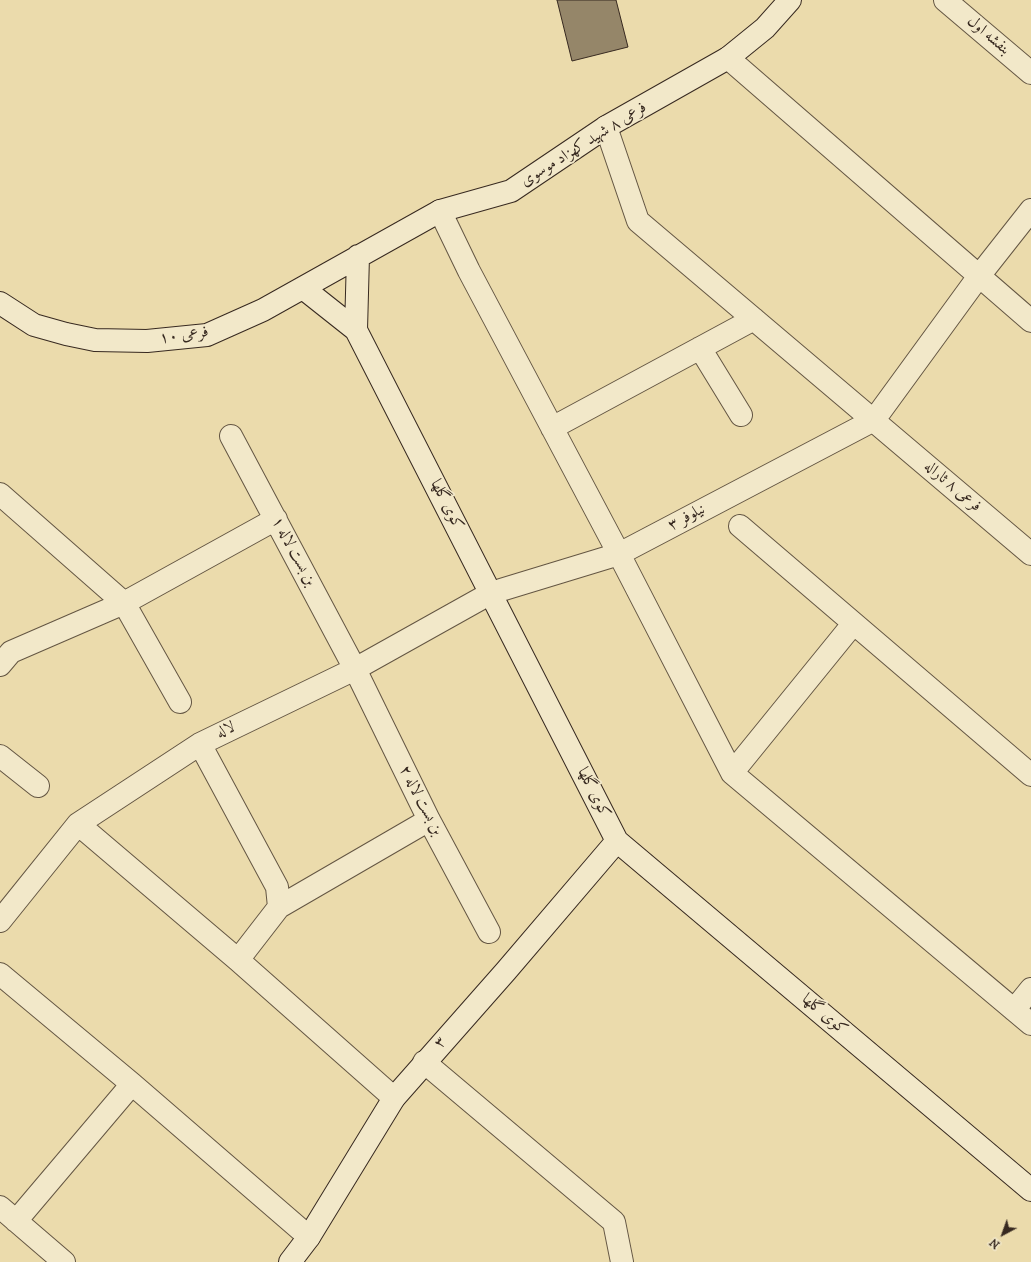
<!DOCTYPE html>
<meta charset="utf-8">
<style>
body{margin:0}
#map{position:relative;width:1031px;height:1262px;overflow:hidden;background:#ebdbac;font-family:"IM FELL DW Pica",serif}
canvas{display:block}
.north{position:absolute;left:983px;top:1214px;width:40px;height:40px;-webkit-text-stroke:3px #f2e8c9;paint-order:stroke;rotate:221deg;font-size:11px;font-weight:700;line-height:16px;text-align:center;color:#372920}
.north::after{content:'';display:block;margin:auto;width:14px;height:18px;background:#372920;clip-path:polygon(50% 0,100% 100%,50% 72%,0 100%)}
</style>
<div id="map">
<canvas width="1031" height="1262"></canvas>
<div class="north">N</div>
</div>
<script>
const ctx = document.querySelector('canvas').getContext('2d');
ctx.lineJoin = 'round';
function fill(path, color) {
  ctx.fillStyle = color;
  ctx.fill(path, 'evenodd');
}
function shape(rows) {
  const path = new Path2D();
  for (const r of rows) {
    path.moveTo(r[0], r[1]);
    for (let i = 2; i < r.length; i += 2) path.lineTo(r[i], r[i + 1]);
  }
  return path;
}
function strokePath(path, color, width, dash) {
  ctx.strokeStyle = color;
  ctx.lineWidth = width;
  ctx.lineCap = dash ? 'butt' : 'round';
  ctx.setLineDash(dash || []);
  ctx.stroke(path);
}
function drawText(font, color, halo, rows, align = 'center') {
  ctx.font = font + ' "IM FELL DW Pica",Amiri,serif';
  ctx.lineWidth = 3.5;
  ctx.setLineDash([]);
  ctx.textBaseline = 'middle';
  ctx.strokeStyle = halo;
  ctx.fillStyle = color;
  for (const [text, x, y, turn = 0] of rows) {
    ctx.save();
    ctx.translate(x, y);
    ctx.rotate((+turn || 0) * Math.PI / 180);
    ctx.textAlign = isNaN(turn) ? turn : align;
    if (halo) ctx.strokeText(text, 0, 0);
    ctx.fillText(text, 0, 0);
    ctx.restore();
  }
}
const building = shape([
 [557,0,616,0,628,47,572,61,557,0]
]);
const street = shape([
 [945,0,1031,73],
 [728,58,1031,321],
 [606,127,638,221,1031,554],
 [440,211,469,271,619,554,732,773,1031,1024],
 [700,348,741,415],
 [552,428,754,319],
 [231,436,355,669,429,820,489,932],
 [0,494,124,603,180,702],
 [740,526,1031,775],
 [0,665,11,652,124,603,276,519],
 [200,744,277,887,279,907],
 [0,756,38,786],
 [732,773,853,624],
 [78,824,238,960,394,1098],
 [0,921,78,824,200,744,355,669,491,593,619,554,874,420,979,276,1031,210],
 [238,960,279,907,429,820],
 [0,974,132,1084,309,1237],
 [1014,1010,1031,989],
 [424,1062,614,1222,622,1262],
 [0,1207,64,1262],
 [16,1221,132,1084]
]);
const secondary = shape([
 [358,256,356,330,617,841,1031,1190],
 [303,288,356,330],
 [0,303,34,325,66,334,95,340,147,341,207,335,263,310,440,211,511,191,606,127,728,58,765,28,790,0],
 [290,1262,309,1237,394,1098,506,971,617,841]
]);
const streetNames = [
 ["بنفشه اول",988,36,40],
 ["فرعی ۸ شهید کهزاد موسوی",584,145,-32],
 ["فرعی ۱۰",184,336,-8],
 ["فرعی ۸ ثاراله",952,487,40],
 ["کوی گلها",446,505,63],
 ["نیلوفر ۳",687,518,-28],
 ["بن بست لاله ۱",293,552,62],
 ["لاله",226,731,-26],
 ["کوی گلها",593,793,63],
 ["بن بست لاله ۲",420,801,63],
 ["کوی گلها",824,1015,40],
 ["۳",441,1043,-48]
];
fill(building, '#958669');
strokePath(building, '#372920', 1);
strokePath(street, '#645643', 24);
strokePath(secondary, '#372920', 24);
strokePath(street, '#f2e8c9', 22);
strokePath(secondary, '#f2e8c9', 22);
drawText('16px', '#372920', '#f2e8c9', streetNames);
</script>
